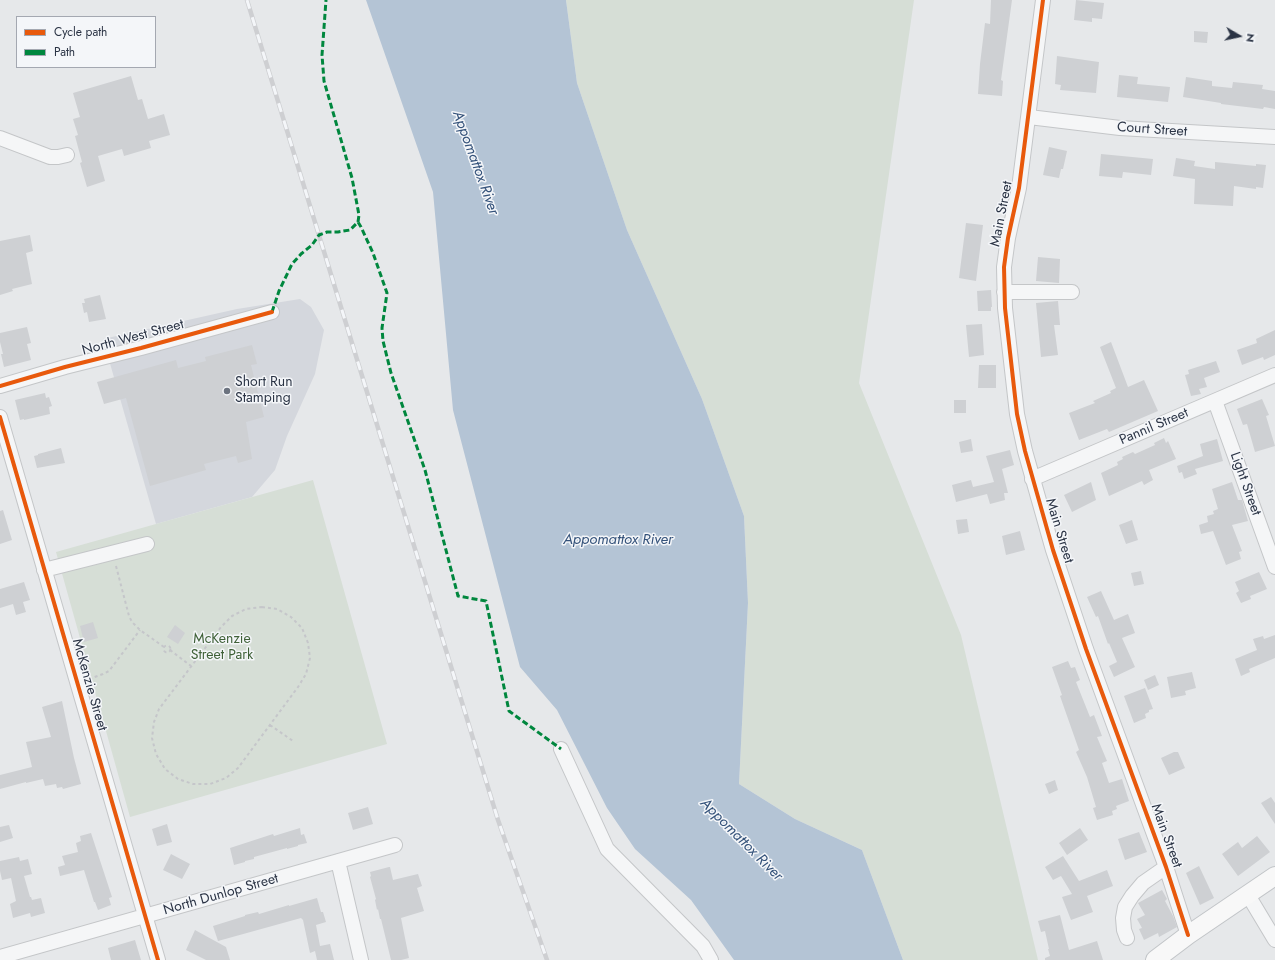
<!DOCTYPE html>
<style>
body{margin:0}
#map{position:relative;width:1275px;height:960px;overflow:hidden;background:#e6e8ea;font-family:Jost,sans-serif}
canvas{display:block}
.legend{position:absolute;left:16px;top:16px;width:140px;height:52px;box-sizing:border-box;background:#f4f6f9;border:1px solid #a4a8b1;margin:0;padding:5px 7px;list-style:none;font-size:12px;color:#2b3445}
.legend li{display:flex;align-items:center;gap:8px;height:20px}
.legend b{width:20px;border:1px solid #a4a8b1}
.north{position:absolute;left:1219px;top:16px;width:40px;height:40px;-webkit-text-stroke:3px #f4f6f9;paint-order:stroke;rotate:99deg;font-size:11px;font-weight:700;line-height:16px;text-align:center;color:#2b3445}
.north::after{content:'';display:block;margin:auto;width:14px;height:18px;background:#2b3445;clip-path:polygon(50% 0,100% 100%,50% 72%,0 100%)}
</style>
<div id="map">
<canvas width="1275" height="960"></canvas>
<ul class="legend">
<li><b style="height:5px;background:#e8590c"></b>Cycle path</li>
<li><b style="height:5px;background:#00873e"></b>Path</li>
</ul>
<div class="north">N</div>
</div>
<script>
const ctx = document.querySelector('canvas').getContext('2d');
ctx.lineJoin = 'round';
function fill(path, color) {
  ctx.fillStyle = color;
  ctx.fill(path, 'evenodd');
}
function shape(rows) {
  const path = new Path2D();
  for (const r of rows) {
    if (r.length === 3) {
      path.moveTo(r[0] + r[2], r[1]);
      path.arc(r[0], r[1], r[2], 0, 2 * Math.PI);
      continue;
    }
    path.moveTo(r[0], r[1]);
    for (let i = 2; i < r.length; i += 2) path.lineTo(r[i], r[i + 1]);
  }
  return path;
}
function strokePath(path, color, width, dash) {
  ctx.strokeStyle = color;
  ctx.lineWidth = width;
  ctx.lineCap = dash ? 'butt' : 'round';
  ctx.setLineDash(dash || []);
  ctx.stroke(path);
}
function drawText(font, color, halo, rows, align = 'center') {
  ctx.font = font + ' Jost,sans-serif';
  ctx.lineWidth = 3;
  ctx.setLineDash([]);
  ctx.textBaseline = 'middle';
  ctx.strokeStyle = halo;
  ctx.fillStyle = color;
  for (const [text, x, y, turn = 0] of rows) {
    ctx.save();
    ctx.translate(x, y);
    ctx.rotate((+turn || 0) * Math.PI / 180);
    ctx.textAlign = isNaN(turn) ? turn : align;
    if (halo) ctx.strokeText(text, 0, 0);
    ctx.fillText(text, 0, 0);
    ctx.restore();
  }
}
const built = shape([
 [300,299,311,307,324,330,315,374,287,436,275,470,252,497,156,524,103,339,237,309]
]);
const green = shape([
 [566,0,914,0,859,383,961,635,1038,960,903,960,862,850,795,819,739,784,748,603,744,516,702,399,627,230,577,83],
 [313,480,387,744,130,817,56,552]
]);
const water = shape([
 [366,0,566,0,577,83,627,230,702,399,744,516,748,603,739,784,795,819,862,850,903,960,734,960,691,900,635,849,607,808,557,710,520,667,453,410,433,192]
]);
const building = shape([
 [991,0,1012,0,1001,80,1003,81,1002,96,978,94,980,64,985,23,990,24],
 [1076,0,1104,3,1102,19,1092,18,1092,22,1074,20],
 [1194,31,1208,32,1207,43,1194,42],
 [1057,56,1099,62,1096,93,1060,90,1061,85,1055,84],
 [1119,75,1138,77,1137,84,1170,87,1168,102,1117,97],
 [131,76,138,100,142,99,148,119,164,114,170,135,149,141,151,148,124,156,122,149,98,156,105,181,87,187,80,163,82,162,75,136,78,135,73,119,80,117,73,93],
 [1186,77,1212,81,1212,86,1232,88,1233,82,1263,85,1262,89,1275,91,1275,109,1264,107,1263,109,1221,104,1221,103,1183,97],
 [1049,147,1067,151,1063,169,1061,169,1059,178,1043,175],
 [1101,154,1153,159,1151,175,1123,172,1122,178,1099,176],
 [1176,158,1195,161,1194,166,1215,169,1215,162,1256,166,1256,164,1266,165,1263,188,1256,187,1256,189,1234,186,1233,206,1194,204,1195,179,1173,176],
 [966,223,983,225,976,281,959,278],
 [30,235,33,251,26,253,32,284,12,289,13,291,0,295,0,241],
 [1038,257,1060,259,1059,283,1036,281],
 [991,290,992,307,991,307,991,311,978,311,977,291],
 [100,295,106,319,89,322,87,312,84,313,82,303,85,303,84,299],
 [1058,301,1060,325,1054,325,1058,355,1041,357,1036,303],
 [982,324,984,355,969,357,966,325],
 [27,327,31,343,27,344,31,360,4,367,1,354,3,354,0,342,0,333],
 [1275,330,1275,355,1264,360,1263,357,1242,365,1237,350,1257,343,1256,339],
 [1111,342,1128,387,1144,380,1158,411,1109,432,1107,429,1079,440,1069,413,1095,403,1093,401,1111,393,1110,391,1116,388,1100,347],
 [252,345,257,364,251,365,264,417,246,422,252,459,238,463,236,456,204,464,206,470,150,486,126,398,104,404,97,382,176,360,178,368,206,361,205,357],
 [1216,361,1220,372,1204,378,1207,387,1199,389,1201,394,1191,396,1185,375,1189,374,1188,370],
 [979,365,996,365,996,388,978,388],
 [45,393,46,398,49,397,52,406,49,407,50,414,24,420,24,419,20,420,15,400],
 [1262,399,1269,415,1266,416,1275,446,1255,452,1247,424,1243,425,1237,409],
 [954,400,966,400,966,413,954,413],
 [1164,438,1166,443,1168,441,1176,459,1149,470,1153,480,1144,485,1142,481,1109,496,1101,473,1118,465,1117,462,1123,459,1122,457,1133,452,1135,454,1155,445,1154,443],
 [971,439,973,451,961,453,959,442],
 [1217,439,1223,461,1195,469,1197,474,1184,479,1182,472,1179,473,1177,466,1203,456,1200,444],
 [61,448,65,463,37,468,34,456,38,455,38,454],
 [1010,450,1014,465,1002,469,1008,493,1004,493,1005,500,990,504,987,494,956,502,952,485,971,480,973,487,994,482,986,456],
 [1091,482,1096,500,1072,512,1064,495],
 [1232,482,1238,500,1242,500,1248,521,1232,525,1242,551,1239,552,1241,559,1226,565,1213,531,1201,534,1199,525,1208,522,1207,516,1214,514,1213,511,1218,509,1212,489],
 [3,510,12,540,0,544,0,511],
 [967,519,969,532,958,534,956,520],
 [1132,520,1138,540,1126,544,1119,525],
 [1020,531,1025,550,1006,555,1002,536],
 [1141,571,1144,584,1134,586,1131,573],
 [1259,572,1267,589,1250,596,1251,599,1241,603,1236,593,1239,591,1235,582],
 [24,582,30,600,23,602,26,612,16,615,13,604,0,608,0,589],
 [1101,591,1114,620,1128,614,1135,633,1122,638,1135,667,1114,677,1109,666,1117,662,1109,643,1108,644,1098,616,1096,617,1087,597],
 [93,622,98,638,84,642,80,626],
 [175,625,185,633,178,644,167,637],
 [1275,635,1275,658,1249,669,1250,672,1241,676,1235,659,1257,650,1253,639,1263,636,1264,639],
 [1068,661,1071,668,1075,667,1080,680,1076,682,1090,717,1094,715,1102,736,1097,737,1107,761,1102,763,1109,783,1122,779,1129,801,1116,806,1117,809,1112,811,1113,815,1097,820,1093,808,1096,807,1087,777,1076,752,1079,750,1060,696,1062,695,1052,667],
 [1192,672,1196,688,1185,691,1186,695,1171,698,1167,677],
 [1155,675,1159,685,1148,690,1144,680],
 [1145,688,1153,709,1149,710,1149,712,1145,714,1146,718,1134,723,1124,696],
 [62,701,74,758,81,784,63,789,62,787,57,788,56,784,45,786,43,779,26,783,26,782,0,789,0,775,32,767,26,742,51,737,42,707],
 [1174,752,1178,752,1185,768,1169,775,1161,758],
 [1055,780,1058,790,1049,794,1045,784],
 [1271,797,1275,803,1275,824,1261,803],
 [368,807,373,824,353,830,348,813],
 [167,824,172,842,157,846,152,829],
 [9,825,13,838,0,842,0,827],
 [300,828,301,835,304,834,307,843,298,845,298,846,287,849,287,848,254,857,254,859,245,861,245,862,234,865,230,848,273,834,274,836],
 [1080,828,1088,840,1067,855,1059,843],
 [1139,832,1147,852,1125,860,1118,839],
 [91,833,112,897,109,898,111,905,98,910,95,902,94,902,84,870,60,876,58,867,65,865,62,856,78,852,76,843,81,841,80,836],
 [1257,836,1270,852,1238,876,1222,854,1238,842,1242,848],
 [171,854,190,864,182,879,163,870],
 [1063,856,1079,881,1107,870,1113,886,1087,896,1093,912,1071,920,1062,897,1072,894,1061,876,1053,880,1045,867],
 [19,857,20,861,28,859,32,874,24,876,30,897,31,897,32,900,41,898,45,913,31,917,30,913,13,918,10,904,16,901,11,878,2,880,0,871,0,861],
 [1199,866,1214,898,1200,905,1186,873],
 [389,867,390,867,393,880,418,874,422,886,417,888,424,911,401,918,409,958,401,960,391,960,381,919,380,919,378,909,377,910,375,900,376,899,370,877,371,876,370,872],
 [1162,890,1167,899,1165,901,1173,916,1177,927,1159,937,1158,933,1144,940,1139,929,1142,928,1137,919,1145,915,1138,903],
 [317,898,321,912,323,912,326,922,316,925,320,946,330,944,334,960,317,960,315,951,310,953,303,920,301,918,218,941,213,926,245,916,245,915,258,912,259,914,289,905,289,906],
 [1060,915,1069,950,1097,941,1103,960,1045,960,1045,958,1050,956,1048,949,1049,949,1045,931,1041,932,1038,921],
 [195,930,226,947,230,960,206,960,186,950],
 [135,940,141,960,111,960,108,948]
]);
const path = shape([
 [116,566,129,616,132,622,140,630,164,647],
 [262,607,277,609,291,617,302,628,308,643,310,658,306,674,298,687,238,768,226,778,210,784,193,784,178,779,165,769,156,754,152,738,154,722,159,709,221,627,232,616,246,609,262,607],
 [167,649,3.5],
 [170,650,191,666],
 [89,679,103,674,109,671,140,630],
 [270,725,293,741]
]);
const minor = shape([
 [1043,0,1019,188,1008,238,1004,267,1005,308,1017,414,1025,451,1053,550,1086,649,1166,867,1188,935],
 [1029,117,1120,128,1275,137],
 [0,138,50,157,58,157,67,155],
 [1004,292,1072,292],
 [0,386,65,367,141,348,272,312],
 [1215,401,1275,567],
 [0,417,158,960],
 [1032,479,1275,375],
 [44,570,147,544],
 [561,749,607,849,703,946,711,960],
 [338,861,361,960],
 [1248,895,1275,940],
 [1127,938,1124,930,1123,918,1125,907,1132,896,1143,883,1166,867],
 [0,957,395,845]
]);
const major = shape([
 [1155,960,1188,935,1275,876]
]);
const rail = shape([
 [247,0,498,820,547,960]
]);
const quiet = shape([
 [358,222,361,227,373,253,387,293,382,328,383,341,391,373,425,470,458,596,486,601,509,711,561,749],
 [272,312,279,291,292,264,301,254,312,245,319,235,327,232,338,232,350,230,358,222,359,215,352,178,324,81,322,55,326,0]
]);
const cycleway = shape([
 [1043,0,1019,188,1008,238,1004,267,1005,308,1017,414,1025,451,1053,550,1086,649,1166,867,1188,935],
 [0,386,65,367,141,348,272,312],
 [0,417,158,960]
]);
const markers = [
 [227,391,4,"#6c737f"]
];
const streetNames = [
 ["Court Street",1152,130,4],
 ["Main Street",1002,214,-79],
 ["North West Street",133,338,-15],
 ["Pannil Street",1154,427,-23],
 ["Light Street",1245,484,70],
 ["Main Street",1059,531,73],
 ["McKenzie Street",89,685,74],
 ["Main Street",1166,836,70],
 ["North Dunlop Street",221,895,-16]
];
const poiNames = [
 ["Short Run",235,383],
 ["Stamping",235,399]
];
const parkNames = [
 ["McKenzie",222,640],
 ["Street Park",222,656]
];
const waterNames = [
 ["Appomattox River",475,163,70],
 ["Appomattox River",618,540],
 ["Appomattox River",741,840,45]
];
fill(built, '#d4d7dd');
fill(green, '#d6ded6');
fill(water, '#b4c4d5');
fill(building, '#ced0d3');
strokePath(minor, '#c4c6c8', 16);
strokePath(major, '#c2c5c8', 20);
strokePath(path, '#c5c6ca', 2, [3, 3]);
strokePath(minor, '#f5f6f7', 14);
strokePath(major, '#f8f8f8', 18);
strokePath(rail, '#cecfd2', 4.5);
strokePath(rail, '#f4f6f9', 3, [9]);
strokePath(quiet, '#00873e', 3, [6, 3]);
strokePath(cycleway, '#e8590c', 4);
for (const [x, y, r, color] of markers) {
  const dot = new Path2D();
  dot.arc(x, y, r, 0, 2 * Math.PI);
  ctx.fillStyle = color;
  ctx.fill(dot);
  strokePath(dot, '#f4f6f9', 1.5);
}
drawText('14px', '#2b3445', '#f4f6f9', streetNames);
drawText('14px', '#2b3445', '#f4f6f9', poiNames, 'left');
drawText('14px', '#3f6138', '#f4f6f9', parkNames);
drawText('italic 15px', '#34527a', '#f4f6f9', waterNames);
</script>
